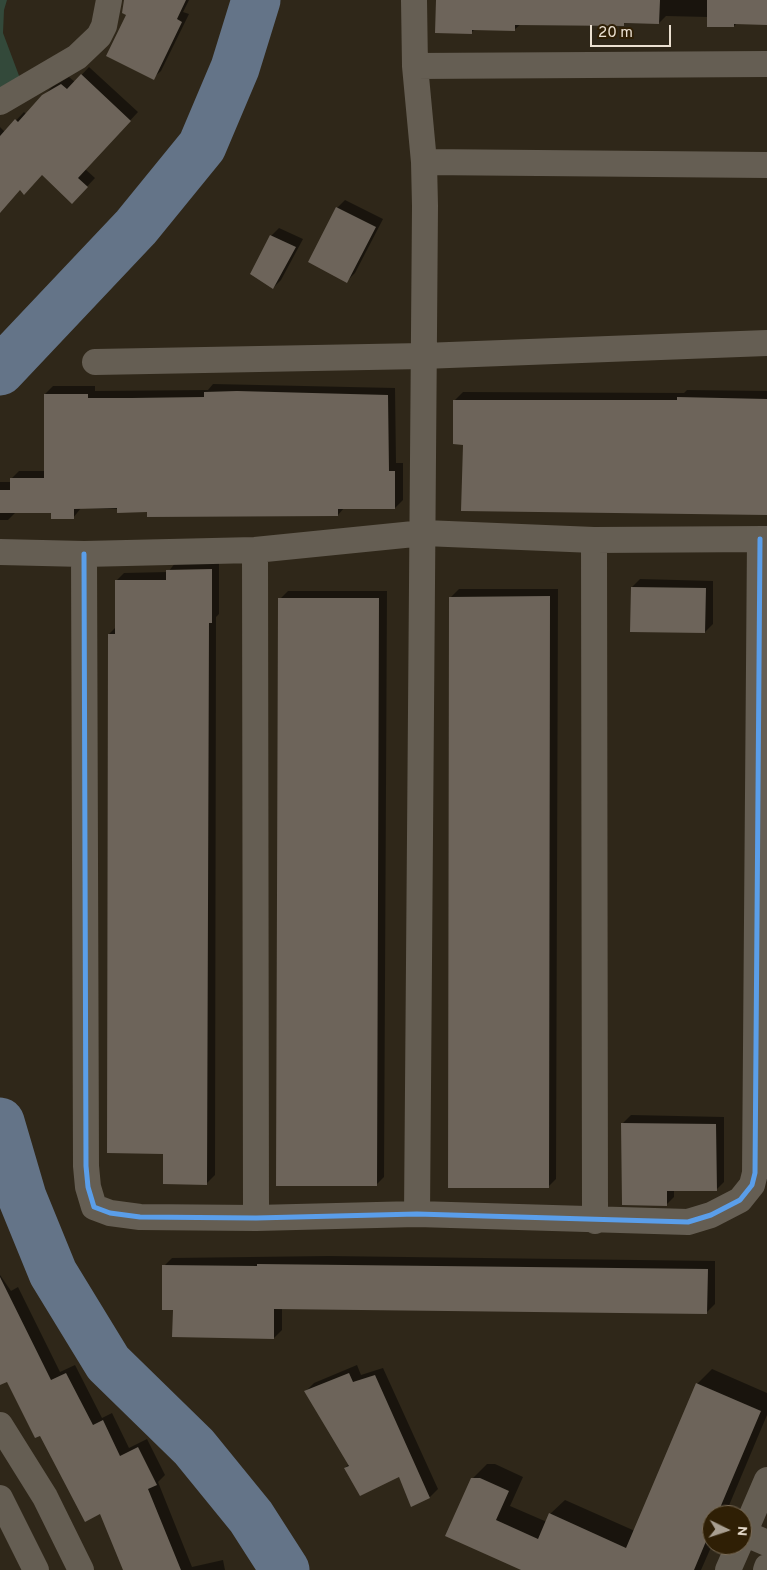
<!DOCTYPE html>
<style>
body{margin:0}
#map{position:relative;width:767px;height:1570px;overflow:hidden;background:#2f2719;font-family:Overpass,sans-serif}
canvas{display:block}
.north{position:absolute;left:702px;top:1505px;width:50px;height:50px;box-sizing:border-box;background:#2f1f05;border:1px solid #7a6c57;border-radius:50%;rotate:94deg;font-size:14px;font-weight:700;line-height:20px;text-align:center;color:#ebe0d1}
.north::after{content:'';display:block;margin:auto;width:18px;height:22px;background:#a99f91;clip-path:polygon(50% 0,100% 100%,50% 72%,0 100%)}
.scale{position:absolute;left:590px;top:25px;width:81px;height:22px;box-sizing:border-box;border:2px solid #ebe0d1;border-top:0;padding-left:6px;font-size:15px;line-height:18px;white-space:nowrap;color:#ebe0d1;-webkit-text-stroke:4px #2f1f05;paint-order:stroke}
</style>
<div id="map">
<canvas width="767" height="1570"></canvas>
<div class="north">N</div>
<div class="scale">20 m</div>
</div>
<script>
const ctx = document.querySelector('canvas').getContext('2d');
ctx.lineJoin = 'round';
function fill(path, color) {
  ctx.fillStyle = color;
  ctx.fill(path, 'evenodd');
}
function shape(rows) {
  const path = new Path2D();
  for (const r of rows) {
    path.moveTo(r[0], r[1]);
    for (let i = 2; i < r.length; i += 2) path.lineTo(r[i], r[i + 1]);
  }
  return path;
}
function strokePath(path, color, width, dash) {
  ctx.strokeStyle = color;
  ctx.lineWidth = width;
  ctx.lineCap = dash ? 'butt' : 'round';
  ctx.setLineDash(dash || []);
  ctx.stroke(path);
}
const green = shape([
 [0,0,7,0,4,10,3,33,24,89,0,102]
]);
const shadow = shape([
 [132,0,189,0,183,12,189,14,161,71,153,78,128,14],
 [437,0,767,0,767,23,737,23,734,26,708,17,666,16,659,23,521,24,514,30,475,29,471,33],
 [89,67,138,112,85,169,95,178,80,194,42,174,20,189,0,212,0,127,5,132,24,112,26,114,52,87,69,77,75,82],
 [345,200,383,219,355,273,347,281,337,208],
 [279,228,303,239,281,280,273,288,271,236],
 [213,384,395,388,396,463,403,463,403,500,395,508,344,508,338,515,81,508,73,518,52,512,16,512,8,520,0,520,0,482,11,482,11,479,19,471,46,471,45,394,53,386,95,386,95,391,208,390],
 [687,390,767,391,767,514,464,443,455,400,463,392,684,393],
 [176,562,219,562,219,614,216,617,215,1175,207,1183,165,1153,109,634,116,627,116,581,124,573,168,572],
 [640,579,713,581,713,624,705,632,632,587],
 [459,589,558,589,556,1179,548,1187,451,597],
 [288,591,387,591,384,1177,376,1185,280,599],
 [631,1115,724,1117,724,1182,716,1190,674,1190,674,1197,666,1205,623,1123],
 [329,1256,715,1261,715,1304,707,1312,282,1308,282,1330,274,1338,174,1309,164,1266,172,1258],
 [0,1275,11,1291,18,1287,60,1372,75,1365,102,1418,112,1413,129,1448,147,1439,165,1475,158,1482,192,1567,223,1560,225,1570,124,1570,100,1512,40,1434,8,1380,0,1384],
 [357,1365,361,1375,383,1368,438,1489,430,1497,412,1505,399,1476,345,1468,349,1464,306,1391,314,1383],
 [712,1369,767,1393,767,1415,725,1515,712,1515,712,1545,701,1570,524,1570,472,1479,487,1464,495,1464,523,1477,510,1506,547,1522,550,1514,565,1500,635,1531,697,1384]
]);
const river = shape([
 [0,371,136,227,202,146,235,68,256,0],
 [0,1122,22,1197,53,1273,108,1363,194,1447,251,1517,285,1570]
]);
const building = shape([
 [124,0,186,0,177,19,182,22,154,80,106,56,126,15,122,13],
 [436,0,660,0,659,24,624,23,624,26,515,25,515,31,472,30,472,34,435,33],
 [707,0,767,0,767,25,734,24,734,27,707,27],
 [81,74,131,121,78,178,88,187,72,204,42,175,24,195,20,190,0,213,0,136,15,119,18,122,42,95,61,84,67,89],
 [336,207,376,227,347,283,308,262],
 [270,235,296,247,273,289,250,274],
 [237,391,388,395,389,471,395,471,395,509,338,509,338,516,147,517,147,512,117,513,117,508,74,509,74,519,51,519,51,513,0,513,0,490,10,490,10,478,44,478,44,394,88,394,88,398,132,398,204,397,204,392],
 [677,397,767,399,767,515,461,511,463,445,453,444,453,400,677,400],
 [212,569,212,623,209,623,207,1185,163,1184,163,1154,107,1153,108,634,115,634,115,580,166,580,166,570],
 [631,587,706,588,705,633,630,632],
 [550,596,549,1188,448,1188,449,597],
 [278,598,379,598,377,1186,276,1186],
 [621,1123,716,1124,717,1191,667,1191,667,1206,622,1205],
 [257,1264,708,1269,707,1314,274,1309,274,1339,172,1337,173,1310,162,1310,162,1265,257,1266],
 [0,1277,51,1380,66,1373,93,1425,103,1420,120,1456,138,1447,157,1485,148,1489,181,1570,123,1570,100,1514,85,1522,40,1436,35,1438,7,1382,0,1385],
 [349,1373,353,1382,375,1375,430,1498,411,1507,399,1477,360,1496,344,1468,349,1466,304,1391],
 [696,1383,761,1411,717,1515,712,1515,712,1527,694,1570,521,1570,445,1536,471,1478,480,1478,509,1491,496,1520,538,1539,549,1513,626,1548]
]);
const minor = shape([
 [414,0,415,66,424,162,425,206,417,1214],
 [415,66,767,64],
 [0,102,77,57,99,36,104,26,109,0],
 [424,162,767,165],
 [95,362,423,356,767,343],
 [594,540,595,1221],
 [255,550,256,1218],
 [0,552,84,554,255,550,424,533,594,540,767,539],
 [84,554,86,1166,88,1187,94,1207,110,1213,140,1217,256,1218,417,1214,688,1222,711,1215,740,1200,752,1185,755,1173,760,539],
 [0,1425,45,1497,81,1570],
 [0,1498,36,1570],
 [744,1533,767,1543],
 [742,1538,767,1480],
 [728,1570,739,1545],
 [766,1570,767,1567]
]);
const cycleway = shape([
 [84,554,86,1166,88,1187,94,1207,110,1213,140,1217,256,1218,417,1214,688,1222,711,1215,740,1200,752,1185,755,1173,760,539]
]);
fill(green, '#33493a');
fill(shadow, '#0007');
strokePath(river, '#647488', 49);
fill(building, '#6d645a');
strokePath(minor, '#655e53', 26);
strokePath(cycleway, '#5a9eea', 5);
</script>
